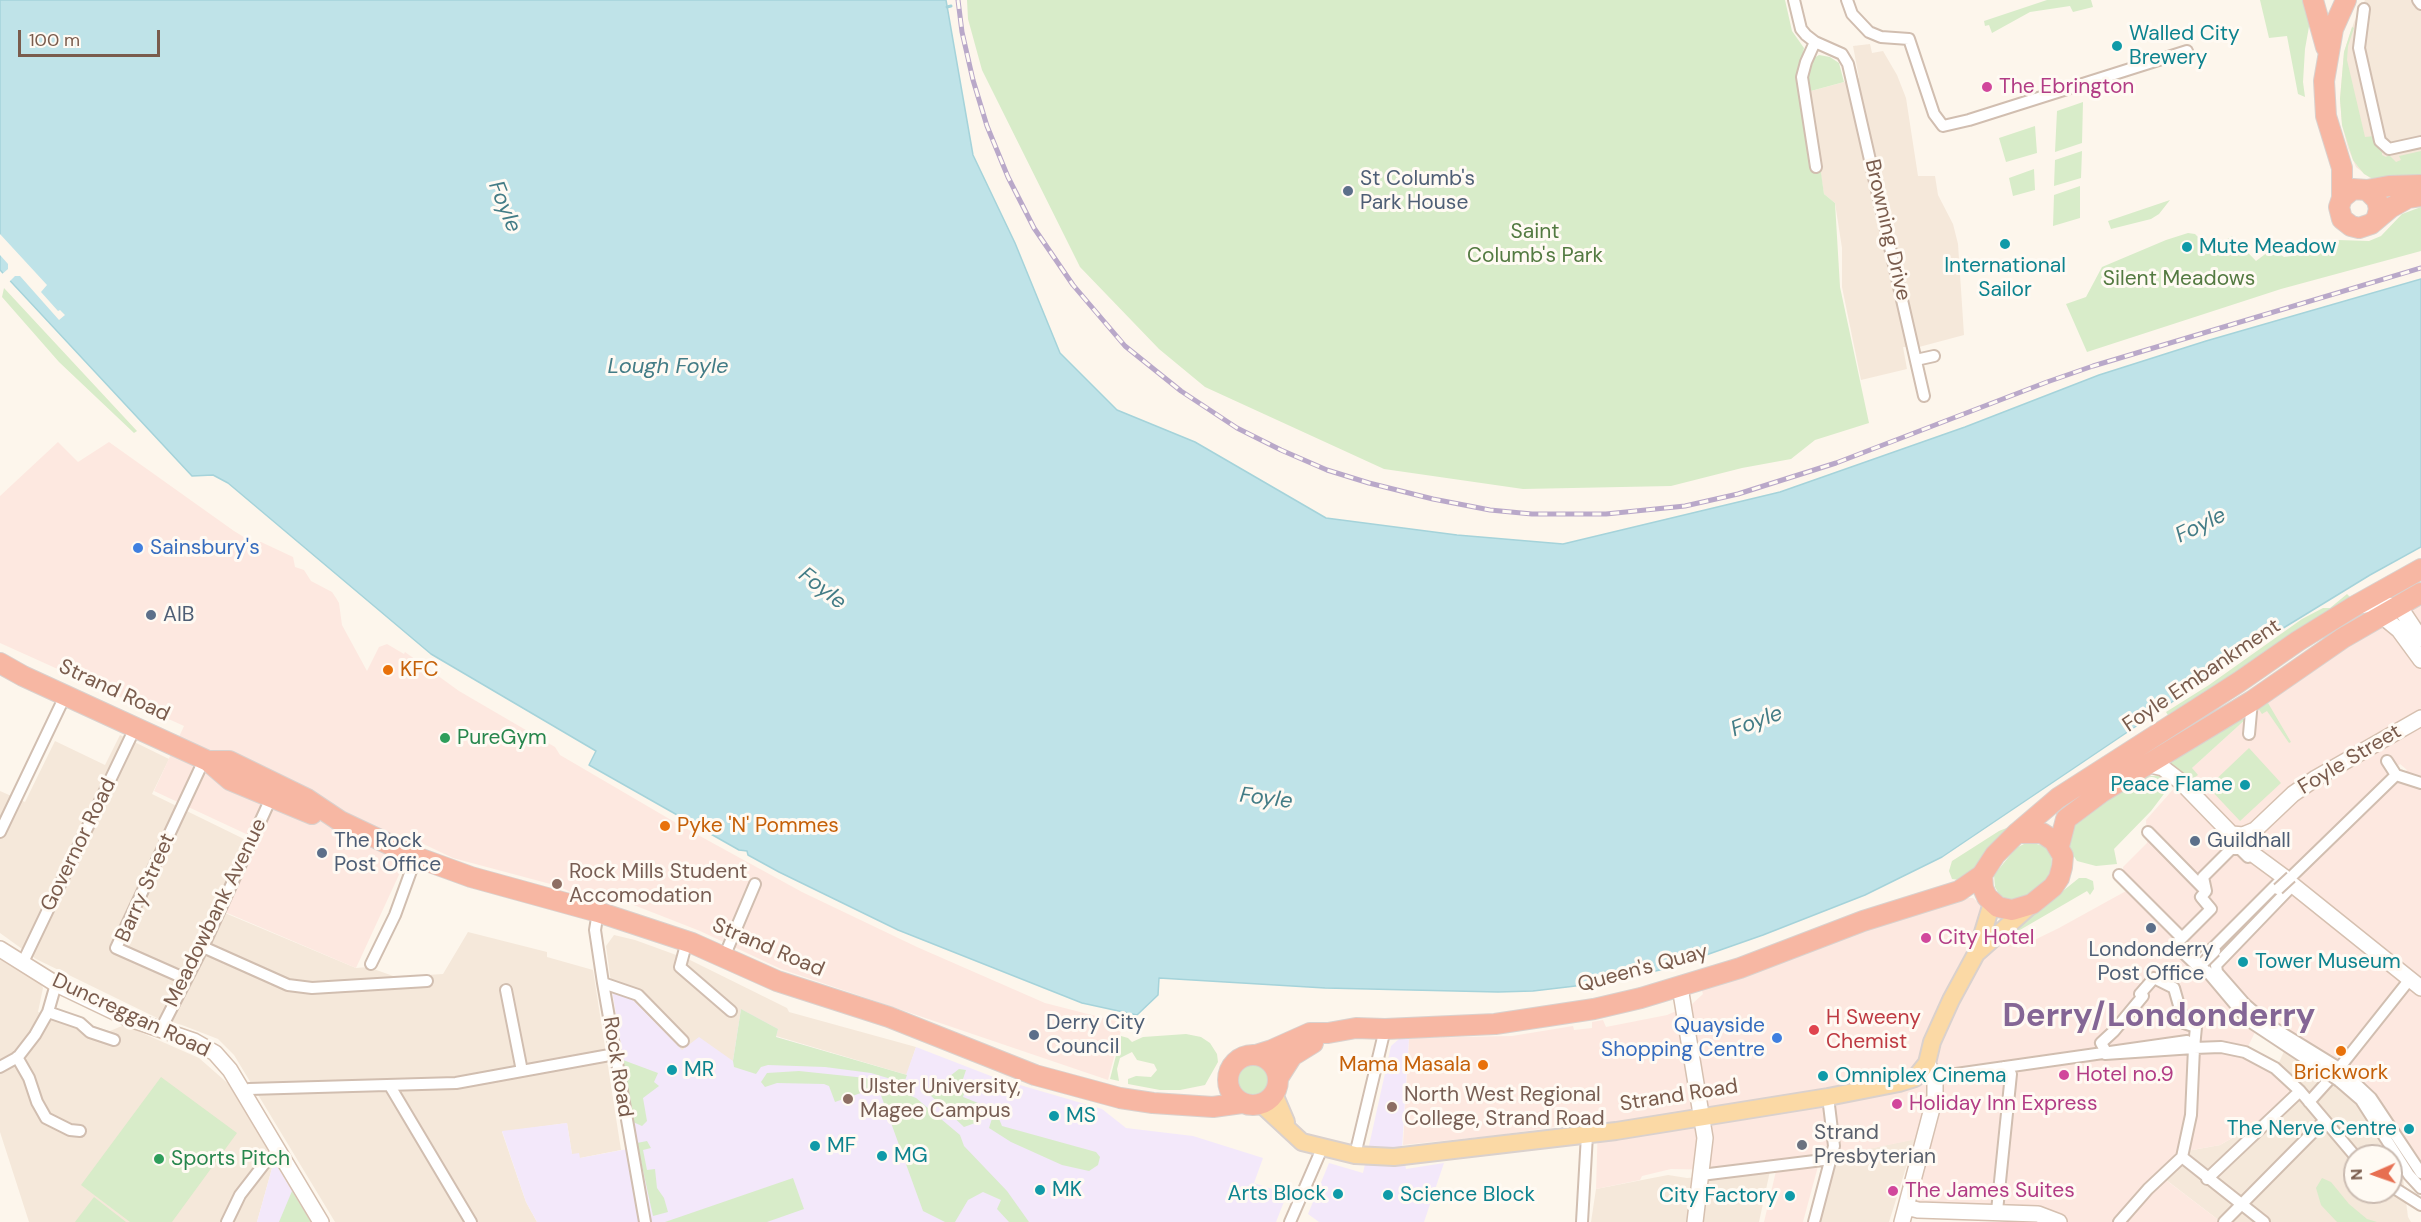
<!DOCTYPE html>
<style>
body{margin:0}
#map{position:relative;width:2421px;height:1222px;overflow:hidden;background:#fdf6ec;font-family:"DM Sans",sans-serif}
canvas{display:block}
.north{position:absolute;left:2343px;top:1144px;width:60px;height:60px;box-sizing:border-box;background:#fffaf3;border:2px solid #cabbb1;border-radius:50%;rotate:268deg;font-size:16px;font-weight:700;line-height:24px;text-align:center;color:#7a5c4d}
.north::after{content:'';display:block;margin:auto;width:21px;height:27px;background:#e76f51;clip-path:polygon(50% 0,100% 100%,50% 72%,0 100%)}
.scale{position:absolute;left:18px;top:30px;width:142px;height:27px;box-sizing:border-box;border:3px solid #7a5c4d;border-top:0;padding-left:8px;font-size:18px;line-height:21px;white-space:nowrap;color:#7a5c4d;-webkit-text-stroke:4px #fffaf3;paint-order:stroke}
</style>
<div id="map">
<canvas width="2421" height="1222"></canvas>
<div class="north">N</div>
<div class="scale">100 m</div>
</div>
<script>
const ctx = document.querySelector('canvas').getContext('2d');
ctx.lineJoin = 'round';
function fill(path, color) {
  ctx.fillStyle = color;
  ctx.fill(path, 'evenodd');
}
function shape(rows) {
  const path = new Path2D();
  for (const r of rows) {
    if (r.length === 3) {
      path.moveTo(r[0] + r[2], r[1]);
      path.arc(r[0], r[1], r[2], 0, 2 * Math.PI);
      continue;
    }
    path.moveTo(r[0], r[1]);
    for (let i = 2; i < r.length; i += 2) path.lineTo(r[i], r[i + 1]);
  }
  return path;
}
function strokePath(path, color, width, dash) {
  ctx.strokeStyle = color;
  ctx.lineWidth = width;
  ctx.lineCap = dash ? 'butt' : 'round';
  ctx.setLineDash(dash || []);
  ctx.stroke(path);
}
function drawText(font, color, halo, rows, align = 'center') {
  ctx.font = font + ' "DM Sans",sans-serif';
  ctx.lineWidth = 6;
  ctx.setLineDash([]);
  ctx.textBaseline = 'middle';
  ctx.strokeStyle = halo;
  ctx.fillStyle = color;
  for (const [text, x, y, turn = 0] of rows) {
    ctx.save();
    ctx.translate(x, y);
    ctx.rotate((+turn || 0) * Math.PI / 180);
    ctx.textAlign = isNaN(turn) ? turn : align;
    if (halo) ctx.strokeText(text, 0, 0);
    ctx.fillText(text, 0, 0);
    ctx.restore();
  }
}
const residential = shape([
 [2365,0,2421,0,2421,177,2370,178,2356,167,2348,148,2342,125,2340,99,2344,52,2354,22],
 [1870,44,1872,53,1883,51,1897,75,1906,98,1918,176,1935,176,1938,195,1953,224,1958,244,1964,335,1919,347,1903,347,1907,369,1861,380,1842,287,1842,248,1835,203,1824,194,1807,92,1859,78,1853,46],
 [120,735,169,759,152,794,246,840,213,908,356,968,368,967,396,977,443,974,468,932,547,952,547,957,593,970,621,1150,580,1158,572,1155,567,1123,502,1132,526,1202,537,1222,335,1222,234,1055,218,1039,182,1025,157,1018,36,959,0,933,0,791,25,802,55,741,105,765],
 [614,935,635,940,690,960,787,1008,789,1012,916,1047,907,1075,776,1036,741,1010,733,1061,682,1051,629,996,612,990,606,946],
 [0,952,26,970,41,984,43,988,38,1012,103,1034,124,1025,199,1058,232,1087,274,1161,257,1222,29,1222,0,1132],
 [2285,1049,2356,1098,2390,1156,2355,1156,2355,1192,2391,1192,2391,1157,2403,1178,2408,1217,2411,1222,2221,1222,2165,1179,2187,1151,2220,1145,2255,1125,2290,1092,2274,1074],
 [1915,1139,1889,1222,1819,1222,1839,1155],
 [1770,1171,1759,1222,1591,1222,1596,1189,1668,1175,1687,1178]
]);
const commercial = shape([
 [58,442,78,462,109,442,234,531,252,542,261,542,293,557,295,567,304,570,311,581,332,592,336,598,339,603,342,625,367,671,379,647,387,644,404,654,405,652,459,691,555,747,560,755,678,824,802,892,917,947,1045,1003,1123,1023,1108,1080,781,969,700,931,626,902,581,897,558,886,453,858,415,840,356,968,225,912,259,840,154,791,184,726,0,643,0,496],
 [2421,602,2421,1179,2373,1108,2260,1025,2205,964,2404,773,2407,770,2400,764,2197,964,2256,1030,2243,1057,2266,1067,2291,1092,2255,1125,2220,1145,2187,1151,2162,1177,2221,1222,2054,1222,1914,1206,1927,1137,1839,1155,1821,1155,1803,1222,1764,1222,1776,1171,1671,1169,1642,1176,1640,1180,1596,1189,1598,1121,1499,1135,1403,1145,1409,1038,1512,1036,1573,1026,1574,1030,1592,1028,1592,1022,1603,1020,1606,1027,1667,1015,1692,1004,1703,994,1701,988,1956,898,1973,898,1982,906,1984,916,2018,948,2059,928,2126,891,2123,867,2147,843,2146,820,2192,768,2258,708,2401,610]
]);
const education = shape([
 [612,990,629,996,682,1050,699,1037,733,1061,741,1009,778,1029,776,1037,906,1075,916,1047,996,1078,1102,1109,1126,1128,1193,1136,1263,1158,1254,1183,1287,1194,1276,1222,537,1222,526,1202,502,1131,567,1123,572,1154,579,1153,580,1158,638,1147],
 [1409,1038,1402,1149,1406,1169,1444,1163,1424,1222,1319,1222,1308,1214,1329,1163,1363,1173,1391,1046,1399,1039],
 [274,1161,311,1222,257,1222]
]);
const green = shape([
 [967,0,1785,0,1792,31,1804,48,1797,85,1820,166,1824,194,1835,203,1840,287,1869,423,1815,440,1791,459,1742,468,1671,486,1523,489,1384,469,1205,387,1159,349,1080,267,982,70,968,19],
 [2047,0,2091,0,2093,7,2073,12,2070,6,2030,12,1992,33,1989,25,1985,26,1984,21],
 [2260,0,2305,0,2310,21,2305,49,2303,82,2305,97,2298,94,2287,36,2269,38],
 [2352,27,2354,28,2348,46,2347,60,2365,137,2374,136,2378,148,2382,152,2382,155,2386,157,2389,155,2396,162,2401,160,2399,156,2421,151,2421,177,2375,180,2364,174,2353,160,2342,125,2340,99,2344,52],
 [1819,55,1830,57,1839,63,1844,82,1807,92,1805,79,1810,65,1814,58],
 [2083,102,2082,143,2055,152,2057,111],
 [2035,126,2037,153,2006,162,1999,138],
 [2082,151,2081,178,2054,186,2055,160],
 [2034,169,2035,190,2013,196,2009,178],
 [2080,186,2080,218,2053,226,2054,195],
 [2170,200,2159,214,2151,219,2111,229,2108,221],
 [2421,207,2421,251,2281,289,2087,352,2066,304,2086,297,2102,267,2166,240,2188,233,2195,234,2207,246,2218,245,2232,236,2256,261,2272,249,2284,257,2306,254,2338,240,2369,241,2381,236,2402,214],
 [4,288,137,431,134,433,59,362,2,297],
 [2347,594,2351,598,2171,720,2166,712,2209,685,2302,619,2323,608,2330,608],
 [2268,703,2291,742,2289,743,2267,711,2262,714,2258,708,2192,768,2198,775,2192,779,2189,779,2163,764,2257,707],
 [2249,748,2281,783,2240,821,2208,787],
 [2161,775,2173,782,2151,811,2114,849,2117,864,2096,866,2077,861,2069,849,2072,821,2142,777],
 [2019,823,1982,858,1975,870,1960,880,1952,879,1949,871,1952,861,1999,831],
 [2033,843,2044,846,2052,855,2051,870,2048,877,2026,898,2007,900,1999,894,1995,887,1994,875,2016,848,2026,843],
 [2079,878,2086,878,2093,881,2094,889,2090,895,2087,891,2013,934,2012,932],
 [741,1009,778,1029,776,1037,907,1075,904,1083,871,1073,825,1067,768,1065,761,1067,756,1074,734,1067,733,1061],
 [1186,1034,1201,1037,1210,1043,1217,1054,1218,1062,1205,1085,1180,1090,1160,1090,1128,1084,1128,1079,1136,1076,1151,1077,1157,1070,1154,1064,1137,1060,1132,1052,1120,1058,1117,1069,1119,1081,1110,1079,1121,1036,1128,1038,1132,1042,1143,1037],
 [623,1060,658,1073,654,1082,659,1086,643,1098,647,1121,642,1126,633,1122],
 [1252,1080,16],
 [959,1069,966,1070,961,1085,966,1088,963,1097,983,1105,975,1123,964,1127,928,1093],
 [799,1071,866,1078,916,1098,960,1135,964,1146,1007,1191,1029,1222,1009,1222,997,1209,1001,1200,983,1192,968,1200,955,1222,945,1222,923,1211,878,1087,835,1102,829,1086,824,1084,777,1083,765,1087,761,1082,767,1073],
 [161,1077,237,1133,172,1222,130,1222,81,1185],
 [995,1109,1002,1126,1096,1152,1100,1157,1098,1165,1089,1171,1062,1165,1011,1142,989,1128],
 [647,1141,651,1148,643,1150,647,1170,655,1169,657,1188,664,1198,668,1212,653,1216,637,1143],
 [793,1178,804,1209,767,1222,665,1222],
 [2322,1178,2331,1182,2349,1204,2367,1219,2377,1222,2337,1222,2321,1205,2316,1188],
 [292,1191,311,1222,279,1222],
 [94,1197,126,1222,75,1222]
]);
const water = shape([
 [0,0,946,0,973,155,1015,243,1060,353,1117,410,1195,442,1326,518,1457,535,1563,544,1780,492,1965,427,2099,375,2206,341,2421,279,2421,547,2370,575,2267,638,1942,857,1865,895,1763,935,1669,968,1601,983,1533,991,1498,992,1325,988,1159,978,1158,995,1137,1015,1082,1003,898,930,779,872,748,855,747,851,739,850,589,765,596,751,431,654,228,483,213,475,192,476,0,270,0,0]
]);
const pier = shape([
 [0,234,47,285,41,292,58,311,60,310,65,315,59,320,20,276,15,276,8,283,1,275,8,269,8,264,0,255]
]);
const stream = shape([
 [947,7,951,6]
]);
const street = shape([
 [1794,0,1801,29,1806,35,1815,42,1842,54,1848,64,1924,396],
 [1847,0,1852,14,1869,32,1881,37,1909,39,1934,114,1943,126,1969,120,2187,51],
 [2418,0,2421,4],
 [2364,9,2359,48,2380,141,2389,149,2421,142],
 [1815,42,1806,62,1802,77,1816,167],
 [1916,360,1934,356],
 [2249,734,2252,701],
 [2387,761,2396,775],
 [0,832,65,696],
 [2148,832,2205,890],
 [2231,849,2240,849,2248,857,2252,853,2284,877,2196,965,2175,945,2211,909,2201,897,2206,891,2203,877,2231,849],
 [2119,875,2182,938],
 [2291,877,2396,775,2421,783],
 [2293,885,2216,965,2217,972,2245,1004,2269,1025,2339,1068,2371,1098,2421,1173],
 [598,912,595,930,603,983,645,1222],
 [687,941,680,967,731,1011],
 [203,947,288,985,312,988,427,981],
 [724,957,755,884],
 [23,962,135,728],
 [2204,962,2201,964,2249,1021,2326,1072],
 [371,964,395,915,416,857],
 [2154,978,2174,988,2184,1023,2196,1027,2194,1048,2105,1054,2105,1050,2101,1043,2114,1031,2143,996,2140,994,2154,978],
 [186,979,116,948,204,760],
 [603,983,638,995,683,1041],
 [506,990,522,1071],
 [48,1012,80,1023,90,1032,114,1040],
 [161,1029,203,947,271,798],
 [2194,1048,2221,1047,2245,1052,2275,1068,2300,1091,2355,1156],
 [17,1057,29,1078,37,1102,46,1118,70,1130,80,1131],
 [0,1067,18,1057,35,1035,48,1012,56,984],
 [2336,1072,2410,979],
 [1935,1077,2187,1041,2194,1048,2191,1115,2182,1157,2148,1189,2119,1222],
 [2339,1081,2361,1100,2409,1175,2421,1188],
 [390,1086,471,1222],
 [243,1092,249,1089,456,1083,615,1054],
 [2309,1102,2328,1081],
 [1355,1155,1385,1029],
 [2182,1157,2264,1222],
 [1701,1175,1831,1159],
 [2207,1179,2300,1091],
 [2391,1186,2421,1205],
 [1997,1211,2011,1074,2004,1067],
 [227,1222,240,1195,264,1164,278,1152],
 [1290,1222,1323,1146],
 [1582,1222,1587,1135],
 [1814,1222,1834,1146,1828,1097],
 [2224,1222,2324,1121]
]);
const secondary = shape([
 [2359,606,2370,604,2399,606,2421,639],
 [2382,616,2399,630,2421,660],
 [2146,764,2163,768,2180,781,2246,849,2284,877],
 [2232,834,2243,835,2255,830,2293,794,2316,778,2421,718],
 [2289,882,2421,988],
 [0,949,56,984,127,1018,194,1041,215,1053,230,1070,321,1222],
 [1680,987,1705,1138,1695,1222],
 [1906,1207,1918,1210,2038,1214,2059,1222],
 [1902,1222,1935,1097,1935,1077,1927,1063]
]);
const primary = shape([
 [1978,952,2032,904],
 [1274,1094,1286,1122],
 [1261,1104,1302,1142,1355,1155,1394,1157,1616,1131,1828,1097,1899,1083,1915,1078,1927,1063,1932,1042,1951,1000,1977,952,1992,903]
]);
const highway = shape([
 [2313,0,2326,47],
 [2367,190,2389,186,2421,185],
 [2342,198,2342,168,2326,116,2324,81,2333,29,2346,0],
 [2377,217,2379,209,2377,200,2367,190,2353,189,2342,198,2339,207,2342,219,2351,226,2359,228,2371,224,2390,208,2408,198,2421,196],
 [0,663,23,676,208,761,230,780,312,814],
 [208,761,229,761,307,799,340,821,416,857,471,877,598,912,692,943,777,981,889,1017,1035,1075,1120,1098,1153,1103,1213,1107,1242,1103],
 [2017,833,2042,833,2054,841,2063,856,2062,867,2059,878,2053,887,2032,904,2012,910,1998,907,1987,897,1983,888,1982,875,1995,855,2017,833,2058,798,2239,682,2298,641,2353,607,2421,569],
 [2059,846,2066,819,2102,792,2252,701,2343,638,2421,593],
 [1253,1080,25],
 [1256,1055,1272,1050,1310,1033,1328,1033,1356,1028,1385,1029,1495,1024,1594,1009,1641,998,1740,968,1863,921,1959,891,1982,875],
 [1278,1078,1292,1056,1313,1043]
]);
const rail = shape([
 [958,0,962,32,973,80,987,126,1008,177,1034,228,1073,285,1125,346,1181,391,1237,428,1281,450,1327,470,1369,483,1433,499,1490,510,1532,514,1606,514,1685,506,1738,494,1836,463,2047,382,2093,366,2421,268]
]);
const streetBridge = shape([
 [2278,889,2291,877],
 [2204,962,2215,951],
 [2326,1072,2339,1081]
]);
const markers = [
 [2117,46,6,"#0f9aa8"],
 [1987,87,6,"#d1479c"],
 [1348,191,6,"#5c6f8a"],
 [2005,244,6,"#0f9aa8"],
 [2187,247,6,"#0f9aa8"],
 [138,548,6,"#3f7fe0"],
 [151,615,6,"#5c6f8a"],
 [388,670,6,"#e8710a"],
 [445,738,6,"#2e9e5b"],
 [2245,785,6,"#0f9aa8"],
 [665,826,6,"#e8710a"],
 [2195,841,6,"#5c6f8a"],
 [322,853,6,"#5c6f8a"],
 [557,884,6,"#8d6e63"],
 [2151,928,6,"#5c6f8a"],
 [1926,938,6,"#d1479c"],
 [2243,962,6,"#0f9aa8"],
 [1814,1030,6,"#e0444e"],
 [1034,1035,6,"#5c6f8a"],
 [1777,1038,6,"#3f7fe0"],
 [2341,1051,6,"#e8710a"],
 [1483,1065,6,"#e8710a"],
 [672,1070,6,"#0f9aa8"],
 [2064,1075,6,"#d1479c"],
 [1823,1076,6,"#0f9aa8"],
 [848,1099,6,"#8d6e63"],
 [1897,1104,6,"#d1479c"],
 [1392,1107,6,"#8d6e63"],
 [1054,1116,6,"#0f9aa8"],
 [2409,1129,6,"#0f9aa8"],
 [1802,1145,6,"#6b7280"],
 [815,1146,6,"#0f9aa8"],
 [882,1156,6,"#0f9aa8"],
 [159,1159,6,"#2e9e5b"],
 [1040,1190,6,"#0f9aa8"],
 [1893,1191,6,"#d1479c"],
 [1338,1194,6,"#0f9aa8"],
 [1388,1195,6,"#0f9aa8"],
 [1790,1196,6,"#0f9aa8"]
];
const cultureNames = [
 ["Walled City",2129,34],
 ["Brewery",2129,58],
 ["Mute Meadow",2199,247],
 ["International",2005,266,"center"],
 ["Sailor",2005,290,"center"],
 ["Peace Flame",2233,785,"right"],
 ["Tower Museum",2255,962],
 ["MR",684,1070],
 ["Omniplex Cinema",1835,1076],
 ["MS",1066,1116],
 ["The Nerve Centre",2397,1129,"right"],
 ["MF",827,1146],
 ["MG",894,1156],
 ["MK",1052,1190],
 ["Arts Block",1326,1194,"right"],
 ["Science Block",1400,1195],
 ["City Factory",1778,1196,"right"]
];
const hotelNames = [
 ["The Ebrington",1999,87],
 ["City Hotel",1938,938],
 ["Hotel no.9",2076,1075],
 ["Holiday Inn Express",1909,1104],
 ["The James Suites",1905,1191]
];
const serviceNames = [
 ["St Columb's",1360,179],
 ["Park House",1360,203],
 ["AIB",163,615],
 ["The Rock",334,841],
 ["Post Office",334,865],
 ["Guildhall",2207,841],
 ["Londonderry",2151,950,"center"],
 ["Post Office",2151,974,"center"],
 ["Derry City",1046,1023],
 ["Council",1046,1047]
];
const streetNames = [
 ["Browning Drive",1887,230,77],
 ["Foyle Embankment",2202,676,-34],
 ["Strand Road",114,691,25],
 ["Foyle Street",2350,760,-31],
 ["Governor Road",79,845,-64],
 ["Barry Street",146,888,-66],
 ["Meadowbank Avenue",216,913,-64],
 ["Strand Road",768,948,23],
 ["Queen's Quay",1643,969,-15],
 ["Duncreggan Road",131,1016,25],
 ["Rock Road",617,1067,81],
 ["Strand Road",1679,1096,-9]
];
const parkNames = [
 ["Saint",1535,232],
 ["Columb's Park",1535,256],
 ["Silent Meadows",2179,279]
];
const shopNames = [
 ["Sainsbury's",150,548],
 ["Quayside",1765,1026,"right"],
 ["Shopping Centre",1765,1050,"right"]
];
const foodNames = [
 ["KFC",400,670],
 ["Pyke 'N' Pommes",677,826],
 ["Mama Masala",1471,1065,"right"],
 ["Brickwork",2341,1073,"center"]
];
const leisureNames = [
 ["PureGym",457,738],
 ["Sports Pitch",171,1159]
];
const educationNames = [
 ["Rock Mills Student",569,872],
 ["Accomodation",569,896],
 ["Ulster University,",860,1087],
 ["Magee Campus",860,1111],
 ["North West Regional",1404,1095],
 ["College, Strand Road",1404,1119]
];
const healthNames = [
 ["H Sweeny",1826,1018],
 ["Chemist",1826,1042]
];
const worshipNames = [
 ["Strand",1814,1133],
 ["Presbyterian",1814,1157]
];
const waterNames = [
 ["Foyle",504,207,68],
 ["Lough Foyle",668,367],
 ["Foyle",2201,526,-26],
 ["Foyle",822,589,38],
 ["Foyle",1757,722,-20],
 ["Foyle",1266,799,7]
];
const townNames = [
 ["Derry/Londonderry",2159,1017]
];
fill(residential, '#f5e8da');
fill(commercial, '#fde8e0');
fill(education, '#f3e8fa');
fill(green, '#d8ecc9');
fill(water, '#bfe3e8');
strokePath(water, '#a5d3da', 1.5);
fill(pier, '#fdf6ec');
strokePath(stream, '#a5d3da', 3);
strokePath(street, '#d1beb0', 14);
strokePath(secondary, '#d6c0b0', 18);
strokePath(primary, '#dad1cd', 20);
strokePath(highway, '#dad1cd', 22);
strokePath(street, '#fff', 10);
strokePath(secondary, '#fff', 15);
strokePath(primary, '#fbd9a5', 16);
strokePath(highway, '#f7b7a3', 20);
strokePath(rail, '#b9a8c9', 5);
strokePath(rail, '#fffaf3', 3, [9]);
strokePath(streetBridge, '#d1beb0', 14, []);
strokePath(streetBridge, '#fff', 10);
for (const [x, y, r, color] of markers) {
  const dot = new Path2D();
  dot.arc(x, y, r, 0, 2 * Math.PI);
  ctx.fillStyle = color;
  ctx.fill(dot);
  strokePath(dot, '#fffaf3', 2);
}
drawText('21px', '#0d838f', '#fffaf3', cultureNames, 'left');
drawText('21px', '#b23c85', '#fffaf3', hotelNames, 'left');
drawText('21px', '#4e5e75', '#fffaf3', serviceNames, 'left');
drawText('21px', '#7a5c4d', '#fffaf3', streetNames);
drawText('21px', '#537a41', '#fffaf3', parkNames);
drawText('21px', '#366cbe', '#fffaf3', shopNames, 'left');
drawText('21px', '#c56008', '#fffaf3', foodNames, 'left');
drawText('21px', '#27864d', '#fffaf3', leisureNames, 'left');
drawText('21px', '#785e54', '#fffaf3', educationNames, 'left');
drawText('21px', '#be3a42', '#fffaf3', healthNames, 'left');
drawText('21px', '#5b616d', '#fffaf3', worshipNames, 'left');
drawText('italic 22px', '#437c86', '#fffaf3', waterNames);
drawText('bold 33px', '#846695', '#fffaf3', townNames);
</script>
